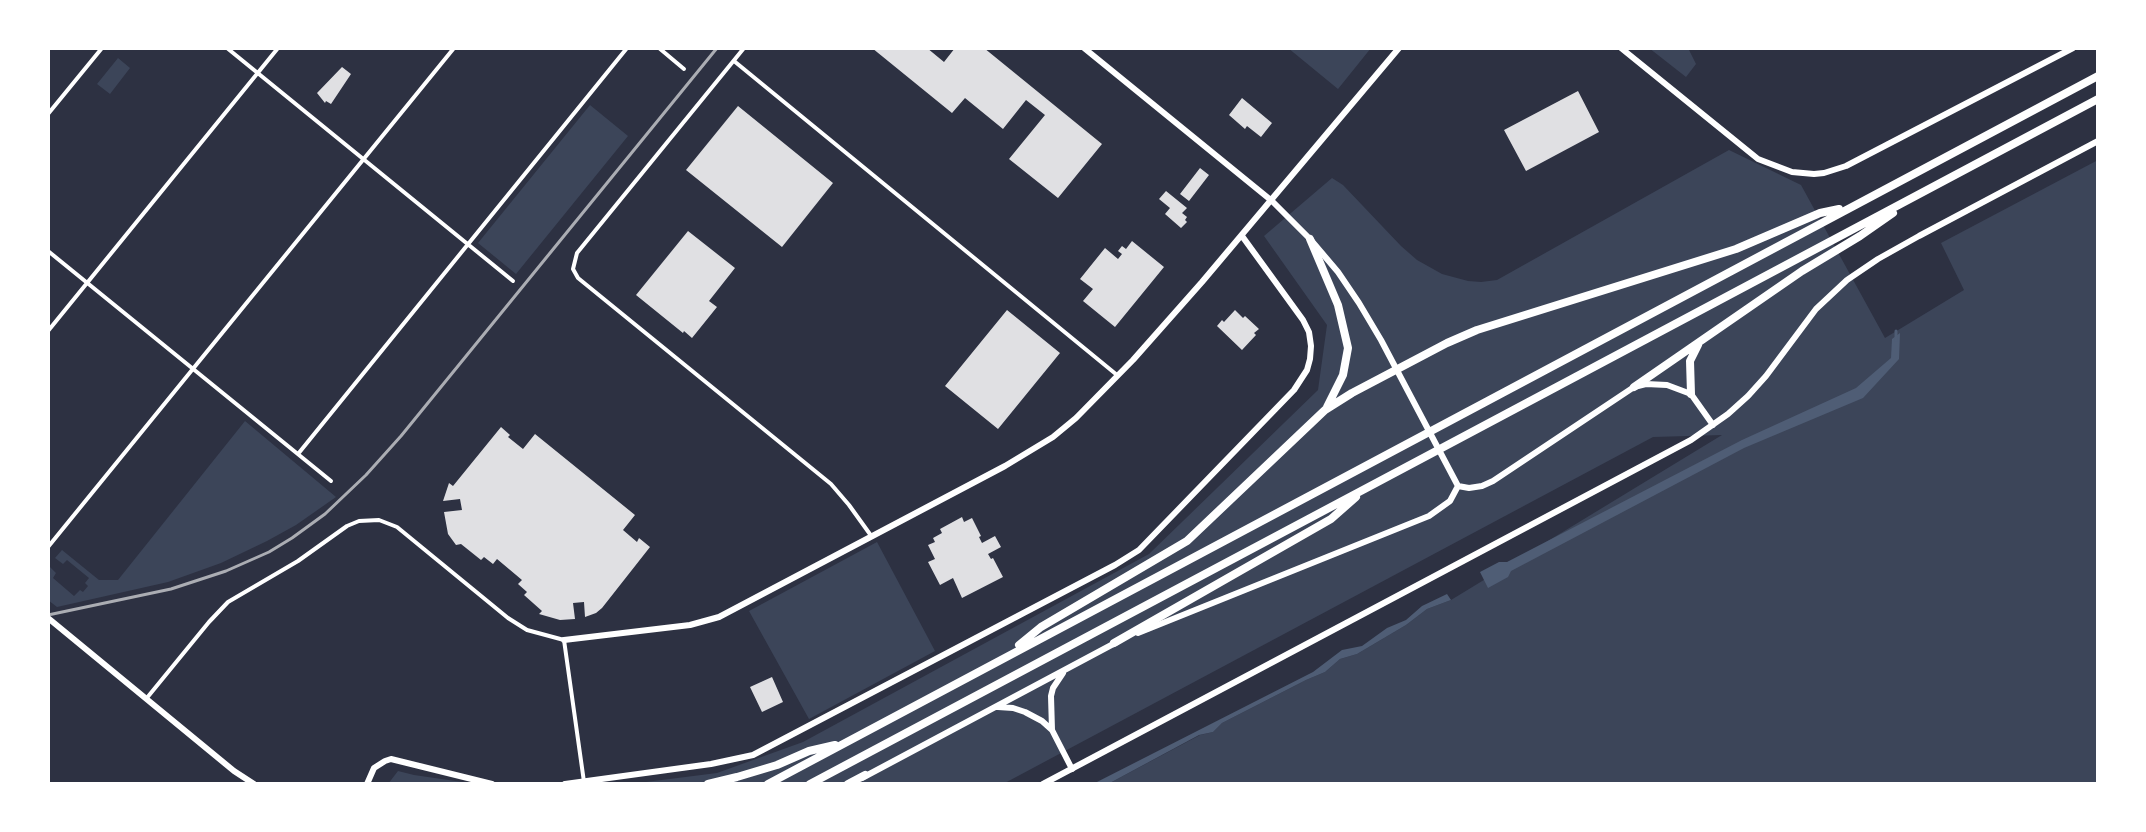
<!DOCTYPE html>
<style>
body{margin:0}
#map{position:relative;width:2146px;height:832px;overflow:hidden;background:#2d3142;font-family:Merriweather,serif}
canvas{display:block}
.frame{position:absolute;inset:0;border:50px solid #fff;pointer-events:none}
</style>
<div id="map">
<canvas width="2146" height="832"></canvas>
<div class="frame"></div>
</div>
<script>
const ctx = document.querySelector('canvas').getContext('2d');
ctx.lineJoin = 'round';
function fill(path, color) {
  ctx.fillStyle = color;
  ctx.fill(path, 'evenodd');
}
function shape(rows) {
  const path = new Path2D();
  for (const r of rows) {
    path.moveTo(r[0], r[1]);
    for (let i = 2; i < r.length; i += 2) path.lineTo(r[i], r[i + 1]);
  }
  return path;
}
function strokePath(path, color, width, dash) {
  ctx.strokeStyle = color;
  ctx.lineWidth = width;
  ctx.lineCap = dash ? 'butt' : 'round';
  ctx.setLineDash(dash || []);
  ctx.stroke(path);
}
const green = shape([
 [1288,48,1371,48,1338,89],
 [1649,48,1688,48,1696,64,1686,77],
 [118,58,130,68,110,94,97,84],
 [590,105,628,136,516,274,478,243],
 [1729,150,1801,185,1885,338,1964,290,1941,243,2098,160,2098,784,1108,784,1200,735,1213,732,1222,723,1306,680,1325,672,1340,659,1357,654,1406,625,1427,609,1451,600,1722,435,1653,437,1003,784,630,784,717,773,803,742,1149,554,1318,390,1327,325,1264,236,1332,178,1343,185,1401,246,1417,260,1442,274,1468,281,1481,282,1497,280],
 [245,421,336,497,296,525,267,541,221,563,168,582,57,607,48,600,49,566,56,573,53,578,74,596,80,590,83,592,88,586,85,583,89,578,67,560,63,564,55,558,62,550,99,580,118,580],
 [877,542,935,651,809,719,749,611],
 [398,771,414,775,476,784,388,784]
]);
const water = shape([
 [1900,333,1899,359,1863,398,1744,448,1511,571,1508,577,1488,588,1480,572,1499,562,1507,562,1742,440,1856,388,1891,358,1892,339],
 [1447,594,1451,600,1427,609,1406,625,1357,654,1340,659,1325,672,1306,680,1222,723,1213,732,1199,735,1108,784,1093,784,1313,672,1342,650,1362,646,1387,628,1406,620,1422,606]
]);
const stream = shape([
 [1896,340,1896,331]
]);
const building = shape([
 [872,48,927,48,944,62,955,48,984,48,1102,144,1058,198,1009,159,1045,115,1026,100,1003,129,965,98,952,113],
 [342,67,351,74,331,104,326,101,325,103,317,93],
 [1578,91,1599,132,1526,171,1504,130],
 [1242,98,1272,123,1261,137,1247,126,1245,129,1229,115],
 [738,106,833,183,782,247,686,170],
 [1200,168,1209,175,1189,201,1180,194],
 [1166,191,1187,208,1182,213,1187,217,1185,220,1187,222,1181,228,1165,214,1170,208,1159,199],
 [688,231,735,268,709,301,717,307,692,338,684,331,683,333,636,295],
 [1132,241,1164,267,1115,327,1083,301,1093,289,1080,279,1105,248,1118,259,1122,254,1118,251,1122,246,1126,249],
 [1007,310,1060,353,998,429,945,386],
 [1235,310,1243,318,1245,316,1259,329,1254,333,1256,335,1242,350,1217,326,1222,320,1224,322],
 [501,427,510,435,508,437,523,449,535,434,635,515,623,530,637,542,639,538,650,547,602,608,596,613,585,617,584,602,573,603,575,619,560,620,539,614,542,611,524,595,527,592,518,584,522,580,497,559,493,564,484,557,481,560,461,544,456,545,448,534,444,512,462,510,460,499,443,501,449,483,453,486],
 [962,517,964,522,972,518,981,536,979,537,982,543,995,536,1001,547,988,554,991,559,993,558,1003,577,962,598,953,578,940,585,928,562,935,559,928,545,935,542,933,538,942,533,940,529],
 [772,677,783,702,762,712,750,687]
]);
const minor = shape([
 [227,48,513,281],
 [659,48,684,69],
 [744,48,577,253,573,269,578,278,831,484,849,505,872,537],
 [734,61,1117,375],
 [48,114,102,48],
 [48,251,331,481],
 [48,331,278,48],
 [298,454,627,48],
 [48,547,454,48],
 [146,699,209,622,228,602,298,561,347,526,359,521,379,520,397,527,508,618,527,630,564,640,584,782]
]);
const tertiary = shape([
 [1621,48,1758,159,1792,172,1814,174,1824,173,1846,166,2073,48],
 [1691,394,1713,425],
 [48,618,234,771,254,784],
 [564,640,690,625,719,617,1005,466,1053,437,1076,418,1133,360,1202,282,1399,48],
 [367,784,374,768,385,761,391,759,492,784],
 [565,784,711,764,753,755,1115,565,1139,550,1294,390,1307,370,1310,359,1311,346,1309,332,1303,320,1242,236],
 [1043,784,1691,440,1728,414,1748,396,1766,376,1816,309,1847,280,1878,259,1919,236,2098,141]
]);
const secondary = shape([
 [1084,48,1272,201,1310,239,1338,272,1359,303,1381,340,1458,486],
 [1458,486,1469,488,1482,486,1493,481,1634,387,1646,384,1667,385,1691,394],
 [1138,633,1429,516,1450,501,1458,486],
 [998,707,1013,708,1025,712,1042,721,1052,730,1072,769],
 [1052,730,1051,696,1053,688,1063,673],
 [862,778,1117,642]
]);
const motorway = shape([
 [1310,239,1338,305,1348,348,1343,375,1327,407],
 [1634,387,1802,271,1860,236,1893,213],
 [1691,394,1690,361,1698,345],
 [1114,643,1331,519,1356,497],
 [1019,645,1041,627,1187,541,1325,410,1352,393,1447,343,1477,330,1736,249,1820,213,1839,209],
 [708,784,737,777,777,765,809,751,835,745],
 [768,784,2098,76],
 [810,784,2098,99],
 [848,784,865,775]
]);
const rail = shape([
 [48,615,171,589,226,571,269,552,292,538,325,514,366,475,401,436,717,48]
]);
fill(green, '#3c4559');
fill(water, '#4f5d75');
strokePath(stream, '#4f5d75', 3);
fill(building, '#e0e0e3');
strokePath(minor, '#fff', 4);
strokePath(tertiary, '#fff', 6);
strokePath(secondary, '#fff', 6);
strokePath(motorway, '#fff', 8);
strokePath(rail, '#abadb3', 3);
</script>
